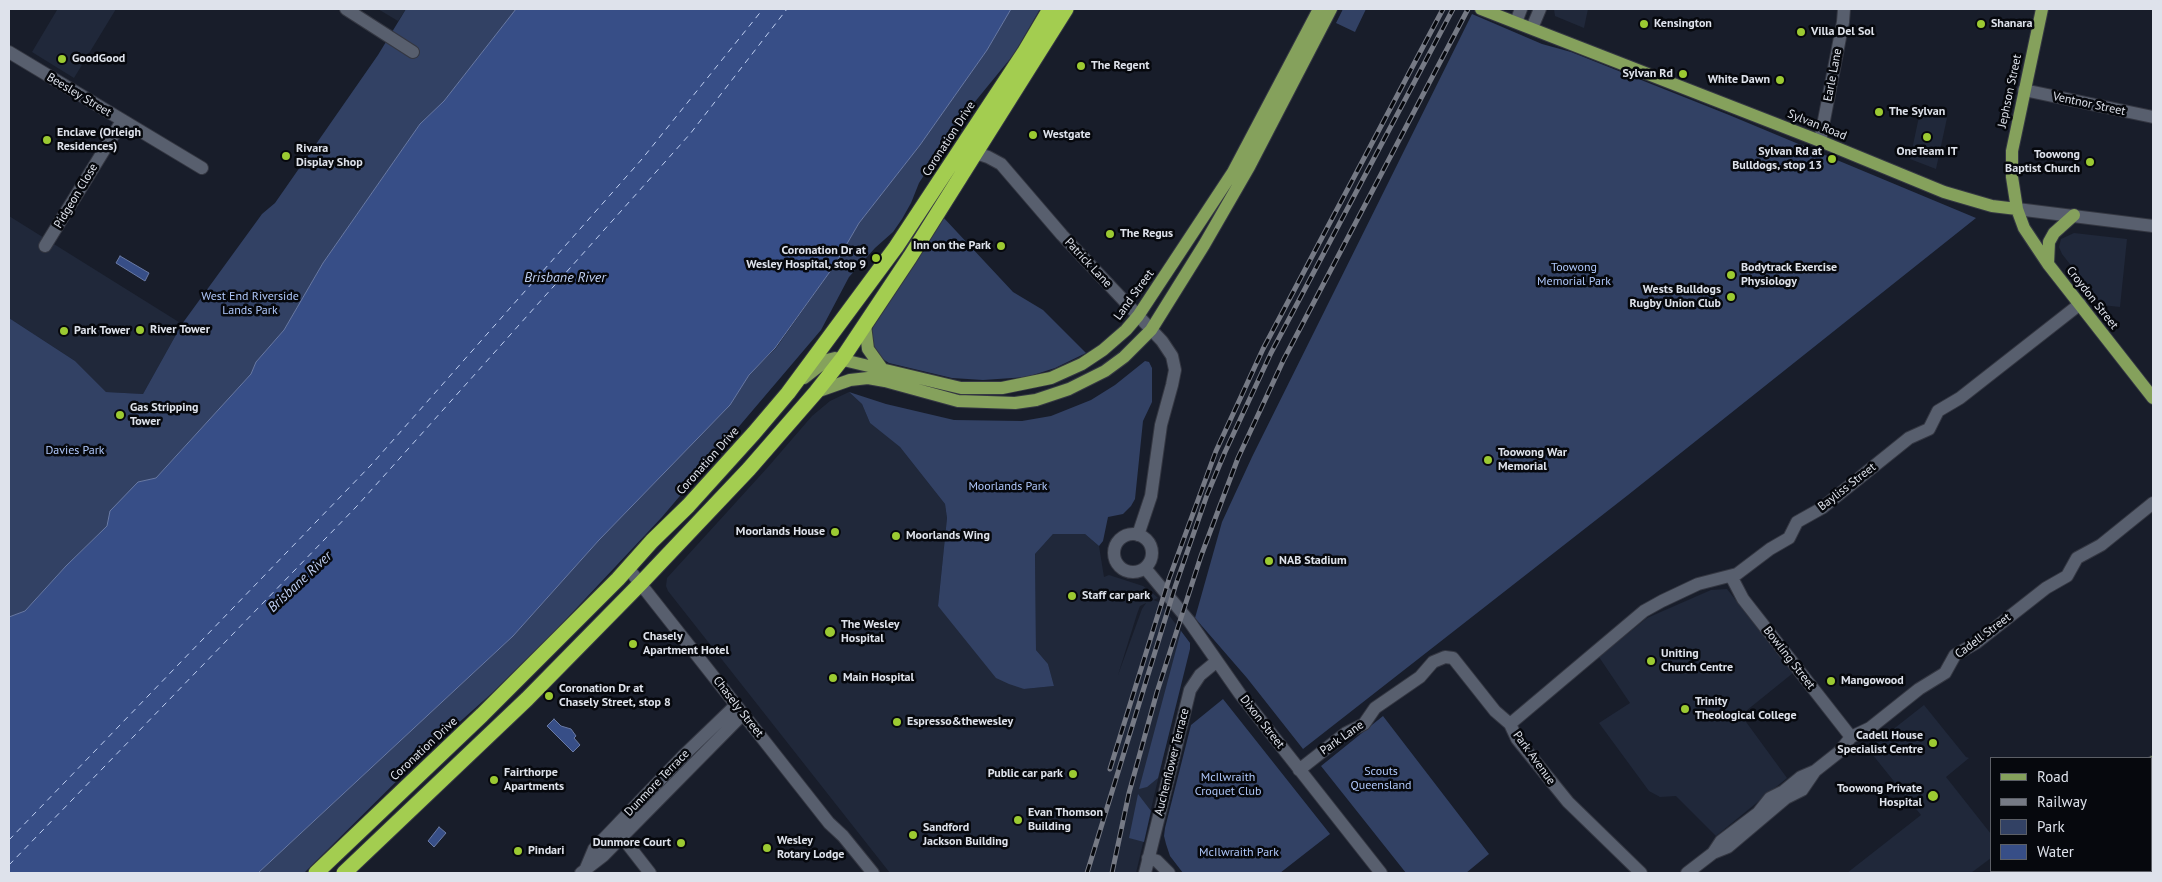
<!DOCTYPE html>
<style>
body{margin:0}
#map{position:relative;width:2162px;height:882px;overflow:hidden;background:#181d2a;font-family:"PT Sans",sans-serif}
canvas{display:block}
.frame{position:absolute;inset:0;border:10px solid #dee2eb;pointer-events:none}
.legend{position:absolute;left:1990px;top:757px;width:162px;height:115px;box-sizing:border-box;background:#06080d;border:1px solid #5c5f66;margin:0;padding:6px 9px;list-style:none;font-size:15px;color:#dee2eb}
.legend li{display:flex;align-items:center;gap:10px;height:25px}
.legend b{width:25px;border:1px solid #5c5f66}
</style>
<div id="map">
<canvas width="2162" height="882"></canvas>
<div class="frame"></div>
<ul class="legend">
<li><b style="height:6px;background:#85a15c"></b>Road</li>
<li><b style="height:6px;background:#767a85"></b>Railway</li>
<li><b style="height:14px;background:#324164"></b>Park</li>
<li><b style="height:14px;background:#374e87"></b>Water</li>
</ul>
</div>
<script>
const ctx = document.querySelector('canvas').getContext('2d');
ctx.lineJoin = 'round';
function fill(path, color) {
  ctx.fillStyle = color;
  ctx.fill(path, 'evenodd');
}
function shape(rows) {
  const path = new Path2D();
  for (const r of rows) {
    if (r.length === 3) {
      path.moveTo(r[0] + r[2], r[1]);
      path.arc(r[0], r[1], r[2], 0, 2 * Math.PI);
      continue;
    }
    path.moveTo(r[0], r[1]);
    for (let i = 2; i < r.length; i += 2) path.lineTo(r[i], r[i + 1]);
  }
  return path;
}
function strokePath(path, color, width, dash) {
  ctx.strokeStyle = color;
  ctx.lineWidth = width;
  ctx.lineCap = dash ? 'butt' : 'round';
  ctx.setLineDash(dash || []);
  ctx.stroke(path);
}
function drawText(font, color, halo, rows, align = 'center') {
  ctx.font = font + ' "PT Sans",sans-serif';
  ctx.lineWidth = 5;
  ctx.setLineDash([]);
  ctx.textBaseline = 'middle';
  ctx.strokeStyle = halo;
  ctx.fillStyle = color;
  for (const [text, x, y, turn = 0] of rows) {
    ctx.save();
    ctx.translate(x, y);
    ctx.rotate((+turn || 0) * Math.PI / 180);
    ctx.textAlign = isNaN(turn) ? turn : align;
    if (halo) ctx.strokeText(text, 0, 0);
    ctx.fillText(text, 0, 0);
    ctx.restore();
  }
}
const built = shape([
 [56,9,116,9,74,78,32,52,57,10],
 [378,9,406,9,398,21],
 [1554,9,1588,9,1584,28,1555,16],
 [1920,112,1947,118,1936,169,1910,159],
 [9,216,182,324,143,394,106,392,75,361,9,318],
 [2074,233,2127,239,2120,307,2102,305,2062,254,2059,247,2061,239],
 [849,392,862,404,870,423,900,447,945,504,947,518,938,606,1024,689,1054,686,1048,664,1036,650,1035,554,1053,534,1085,534,1099,546,1104,577,1109,575,1143,586,1150,591,1158,598,1153,600,1159,602,1190,643,1136,873,890,873,668,591,666,586,667,578,768,467,812,416,830,401],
 [1146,603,1142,609,1118,675,1137,614,1140,606],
 [1727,589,1793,673,1741,715,1787,778,1716,836,1676,796,1660,797,1649,791,1599,723,1630,703,1599,657,1647,618,1711,590],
 [1924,705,1966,757,1969,758,1946,777,1991,834,1991,858,1971,873,1847,873,1921,815,1868,749]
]);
const green = shape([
 [406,9,516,9,444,101,420,124,323,263,284,330,256,362,251,374,156,478,138,482,107,526,66,566,25,611,9,617,9,318,75,361,106,392,143,394,182,324,262,214,275,203,378,55],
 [1011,9,1040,9,1014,54,960,120,919,183,911,203,902,219,893,232,875,248,849,277,821,330,662,517,554,632,492,693,426,752,304,873,258,873,513,636,599,540,730,405,749,375,776,348,834,266,859,223,920,145,987,50],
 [1343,9,1366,9,1355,32,1336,23],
 [1472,14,1542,44,1571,52,1729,115,1976,218,1628,495,1303,749,1247,678,1195,618,1222,522,1252,457],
 [943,217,1013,292,1043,310,1086,353,1055,368,1027,377,983,380,952,378,889,363,878,356,872,347,870,333,875,323,925,242],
 [1145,361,1149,362,1152,368,1152,402,1143,421,1135,499,1131,506,1123,514,1108,517,1103,541,1099,546,1085,534,1053,534,1035,554,1036,650,1048,664,1054,686,1024,689,1009,684,996,678,938,606,947,518,945,504,900,447,870,423,862,404,849,392,886,404,954,420,1022,421,1051,416,1091,400,1115,385],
 [1181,631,1190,643,1190,649,1158,778,1147,787,1139,789],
 [1223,699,1330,834,1280,873,1183,873,1170,856,1166,844,1164,836,1165,828,1191,725],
 [1383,716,1489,854,1466,873,1406,873,1321,766],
 [1138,794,1151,811,1144,842,1129,838]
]);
const water = shape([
 [516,9,1011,9,987,50,920,145,859,223,834,266,775,348,749,375,730,405,599,540,513,636,258,873,9,873,9,617,25,611,66,566,107,526,110,511,138,482,156,478,251,374,256,362,284,330,323,263,420,124,444,101,516,9],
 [120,256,149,273,145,281,116,263,120,256],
 [554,719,561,726,571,729,576,736,574,738,580,745,573,752,547,726,554,719],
 [439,827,446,833,434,847,428,841,439,827]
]);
const ferry = shape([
 [9,840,372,464,642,159,763,9],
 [9,865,357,506,690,134,787,9]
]);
const minor = shape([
 [346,9,413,52],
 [1516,22,1521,9],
 [1532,28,1540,9],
 [9,52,202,168],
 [2024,90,2153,117],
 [1820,141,1843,22,1844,9],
 [976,153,988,157,1001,164,1062,235,1162,341,1172,356,1175,370,1172,385,1161,425,1151,496,1138,535],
 [2017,209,2153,226],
 [45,246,122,121],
 [1133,553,19],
 [628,568,829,823,843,836,873,873],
 [1145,568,1189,621,1240,694,1381,873],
 [1731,576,1743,599,1851,737],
 [1510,724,1644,611,1662,601,1698,584,1737,574,1770,549,1789,538,1797,522,1822,508,1909,438,1929,429,1938,411,1960,398,2080,304],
 [1299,770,1346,733,1364,724,1375,708,1420,677,1433,662,1445,657,1453,658,1495,711,1510,724,1517,739,1568,802,1641,873],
 [622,837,650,873],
 [1713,853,1721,841,1758,813,1770,798,1784,791,1801,777,1815,771,1839,752,1851,737,1870,728,1919,689,1945,673,1955,655,1976,643,2046,588,2067,576,2077,558,2101,545,2153,503],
 [1148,858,1157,861,1169,873],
 [586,868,594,849,684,755,736,705],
 [2061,871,2063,873],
 [581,873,603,856,743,714],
 [1145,873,1190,690,1200,675,1217,661],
 [1687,873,1713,853,1728,847,1786,798,1802,790,1815,771]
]);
const major = shape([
 [1481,9,1820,141,1944,192,1992,206,2017,209],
 [2042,9,2012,151,2012,177,2017,209,2024,228,2048,264,2153,398],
 [2048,264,2049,242,2054,233,2074,215],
 [865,325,868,349,883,370],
 [804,378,827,360,835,358,961,388,1002,388,1051,378,1082,364,1103,350,1126,330,1138,316,1233,172,1319,9],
 [816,392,850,380,868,378,885,381,958,401,1015,403,1036,400,1069,389,1105,371,1124,357,1151,330,1204,245,1249,167,1331,9],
 [2151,764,2153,762],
 [2012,873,2015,871]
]);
const highway = shape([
 [316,873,482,715,618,579,652,541,688,506,754,433,788,393,896,247,1024,53,1050,9],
 [344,873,527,699,641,583,749,469,816,392,842,359,910,257,1066,9]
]);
const rail = shape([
 [1110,769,1169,579,1216,451,1263,349,1443,9],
 [1087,873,1175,587,1207,495,1225,452,1271,353,1453,9],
 [1112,873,1129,793,1157,692,1201,556,1238,458,1284,359,1468,9]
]);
const markers = [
 [1644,24,5,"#9cca32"],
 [1981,24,5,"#9cca32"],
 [1801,32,5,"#9cca32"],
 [62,59,5,"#9cca32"],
 [1081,66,5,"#9cca32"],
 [1683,74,5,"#9cca32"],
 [1780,80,5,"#9cca32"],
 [1879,112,5,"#9cca32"],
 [1033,135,5,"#9cca32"],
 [1927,137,5,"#9cca32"],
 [47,140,5,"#9cca32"],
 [286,156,5,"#9cca32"],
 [1832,159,5,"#9cca32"],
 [2090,162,5,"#9cca32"],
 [1110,234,5,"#9cca32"],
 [1001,246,5,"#9cca32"],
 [876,258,5,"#9cca32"],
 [1731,275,5,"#9cca32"],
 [1731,297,5,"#9cca32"],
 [140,330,5,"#9cca32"],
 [64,331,5,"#9cca32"],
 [120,415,5,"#9cca32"],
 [1488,460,5,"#9cca32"],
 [835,532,5,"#9cca32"],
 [896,536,5,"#9cca32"],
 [1269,561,5,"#9cca32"],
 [1072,596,5,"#9cca32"],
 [830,632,6,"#9cca32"],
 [633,644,5,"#9cca32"],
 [1651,661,5,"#9cca32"],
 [833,678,5,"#9cca32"],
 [1831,681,5,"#9cca32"],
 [549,696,5,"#9cca32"],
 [1685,709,5,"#9cca32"],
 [897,722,5,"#9cca32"],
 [1933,743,5,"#9cca32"],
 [1073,774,5,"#9cca32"],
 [494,780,5,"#9cca32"],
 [1933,796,6,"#9cca32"],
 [1018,820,5,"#9cca32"],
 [913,835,5,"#9cca32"],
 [681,843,5,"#9cca32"],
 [767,848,5,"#9cca32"],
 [518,851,5,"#9cca32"]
];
const poiNames = [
 ["Kensington",1654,24],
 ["Shanara",1991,24],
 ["Villa Del Sol",1811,32],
 ["GoodGood",72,59],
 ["The Regent",1091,66],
 ["Sylvan Rd",1673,74,"right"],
 ["White Dawn",1770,80,"right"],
 ["The Sylvan",1889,112],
 ["Enclave (Orleigh",57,133],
 ["Residences)",57,147],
 ["Westgate",1043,135],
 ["Rivara",296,149],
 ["Display Shop",296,163],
 ["Sylvan Rd at",1822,152,"right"],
 ["Bulldogs, stop 13",1822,166,"right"],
 ["OneTeam IT",1927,152,"center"],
 ["Toowong",2080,155,"right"],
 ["Baptist Church",2080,169,"right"],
 ["The Regus",1120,234],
 ["Inn on the Park",991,246,"right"],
 ["Coronation Dr at",866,251,"right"],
 ["Wesley Hospital, stop 9",866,265,"right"],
 ["Bodytrack Exercise",1741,268],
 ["Physiology",1741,282],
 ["Wests Bulldogs",1721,290,"right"],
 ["Rugby Union Club",1721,304,"right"],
 ["River Tower",150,330],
 ["Park Tower",74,331],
 ["Gas Stripping",130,408],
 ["Tower",130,422],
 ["Toowong War",1498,453],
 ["Memorial",1498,467],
 ["Moorlands House",825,532,"right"],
 ["Moorlands Wing",906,536],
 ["NAB Stadium",1279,561],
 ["Staff car park",1082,596],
 ["The Wesley",841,625],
 ["Hospital",841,639],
 ["Chasely",643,637],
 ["Apartment Hotel",643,651],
 ["Uniting",1661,654],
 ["Church Centre",1661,668],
 ["Main Hospital",843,678],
 ["Mangowood",1841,681],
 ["Coronation Dr at",559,689],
 ["Chasely Street, stop 8",559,703],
 ["Trinity",1695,702],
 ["Theological College",1695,716],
 ["Espresso&thewesley",907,722],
 ["Cadell House",1923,736,"right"],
 ["Specialist Centre",1923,750,"right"],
 ["Fairthorpe",504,773],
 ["Apartments",504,787],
 ["Public car park",1063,774,"right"],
 ["Toowong Private",1922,789,"right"],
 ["Hospital",1922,803,"right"],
 ["Evan Thomson",1028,813],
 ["Building",1028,827],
 ["Sandford",923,828],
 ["Jackson Building",923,842],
 ["Wesley",777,841],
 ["Rotary Lodge",777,855],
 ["Dunmore Court",671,843,"right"],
 ["Pindari",528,851]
];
const streetNames = [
 ["Earle Lane",1833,75,-79],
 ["Jephson Street",2010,91,-78],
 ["Beesley Street",79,95,31],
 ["Ventnor Street",2089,104,12],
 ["Sylvan Road",1817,125,22],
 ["Coronation Drive",949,139,-57],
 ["Pidgeon Close",76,196,-59],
 ["Patrick Lane",1088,263,47],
 ["Land Street",1134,295,-54],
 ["Croydon Street",2092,298,52],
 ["Coronation Drive",708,461,-48],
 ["Bayliss Street",1847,487,-38],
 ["Cadell Street",1983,636,-37],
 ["Bowling Street",1789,658,52],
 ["Chasely Street",738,707,52],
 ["Dixon Street",1262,722,52],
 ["Park Lane",1342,738,-35],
 ["Coronation Drive",424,749,-43],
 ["Park Avenue",1534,758,54],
 ["Auchenflower Terrace",1172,762,-76],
 ["Dunmore Terrace",657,783,-46]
];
const parkNames = [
 ["Toowong",1574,268],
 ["Memorial Park",1574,282],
 ["West End Riverside",250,297],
 ["Lands Park",250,311],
 ["Davies Park",75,451],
 ["Moorlands Park",1008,487],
 ["Scouts",1381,772],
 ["Queensland",1381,786],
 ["McIlwraith",1228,778],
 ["Croquet Club",1228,792],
 ["McIlwraith Park",1239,853]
];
const waterNames = [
 ["Brisbane River",565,278],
 ["Brisbane River",300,582,-43]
];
fill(built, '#20283a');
fill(green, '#324164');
fill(water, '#374e87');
strokePath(water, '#697aa5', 1);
strokePath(ferry, '#becef1', 1, [6, 5]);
strokePath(minor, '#343742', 14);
strokePath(major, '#343742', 14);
strokePath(highway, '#343742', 17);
strokePath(minor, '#585f6e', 12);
strokePath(major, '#85a15c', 12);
strokePath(highway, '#a3cd50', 15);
strokePath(rail, '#767a85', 5);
strokePath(rail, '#06080d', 3, [9]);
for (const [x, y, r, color] of markers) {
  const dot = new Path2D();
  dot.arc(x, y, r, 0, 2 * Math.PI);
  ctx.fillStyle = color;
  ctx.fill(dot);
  strokePath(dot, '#06080d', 2);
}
drawText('bold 12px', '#dee2eb', '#06080d', poiNames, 'left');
drawText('12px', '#dee2eb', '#06080d', streetNames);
drawText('12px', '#afc7fa', '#06080d', parkNames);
drawText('italic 14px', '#becef1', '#06080d', waterNames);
</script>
